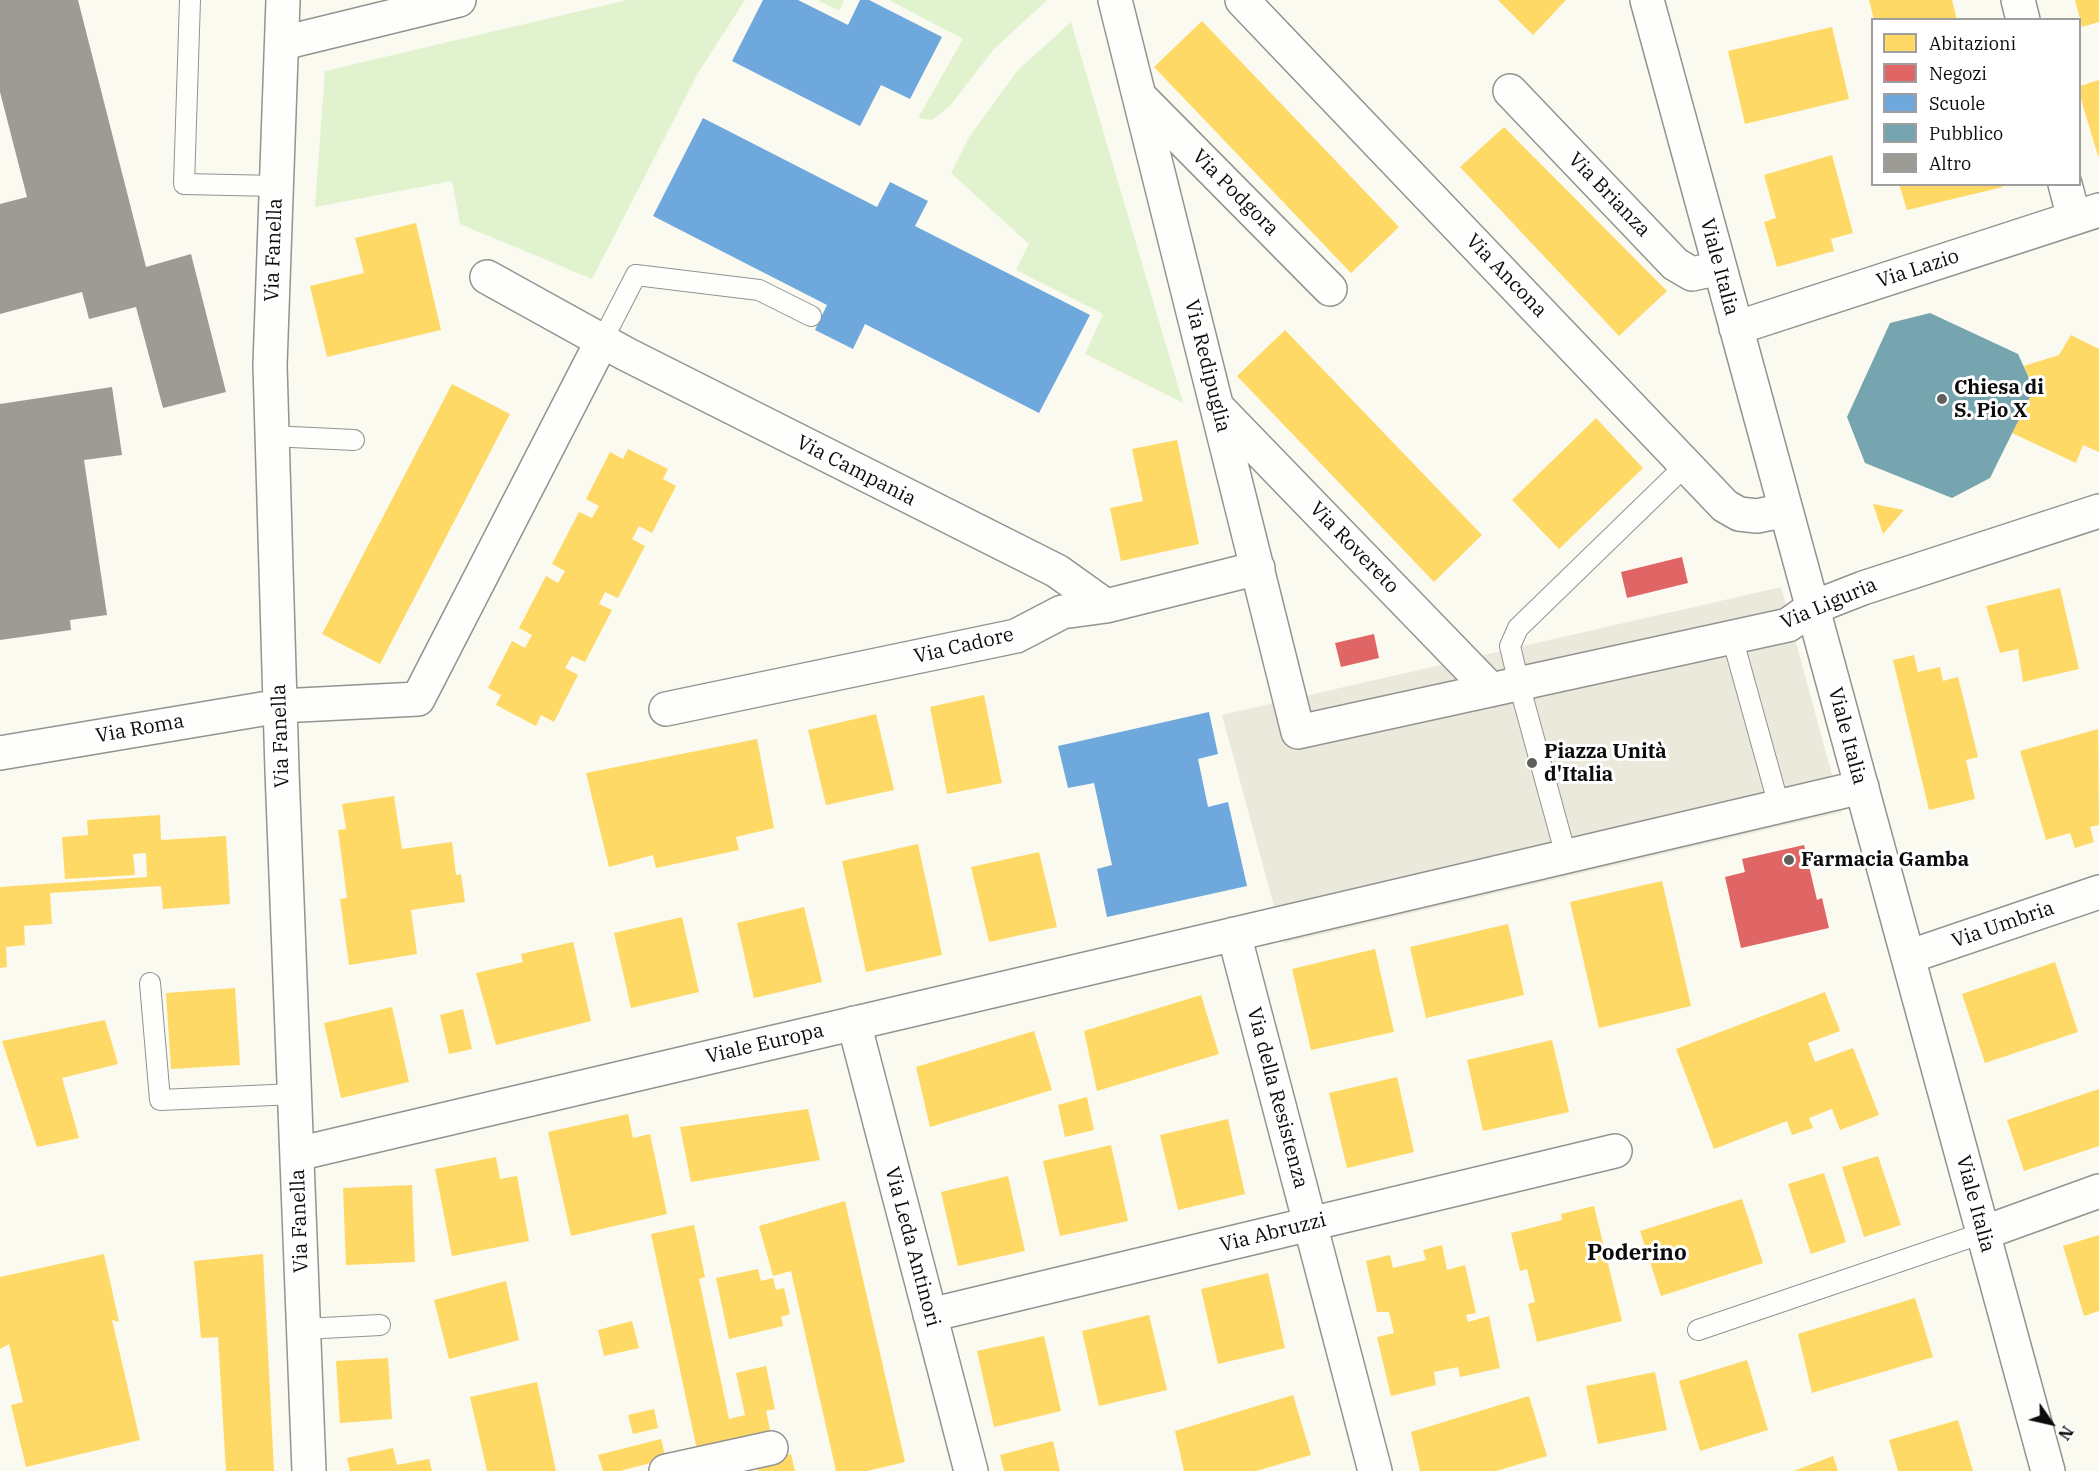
<!DOCTYPE html>
<meta charset="utf-8">
<style>
body{margin:0}
#map{position:relative;width:2099px;height:1471px;overflow:hidden;background:#fafaf0;font-family:"IBM Plex Serif",serif}
canvas{display:block}
.legend{position:absolute;left:1871px;top:18px;width:210px;height:168px;box-sizing:border-box;background:#fff;border:2px solid #9e9e9e;margin:0;padding:8px 10px;list-style:none;font-size:18px;color:#0c0c0c}
.legend li{display:flex;align-items:center;gap:12px;height:30px}
.legend b{width:30px;border:2px solid #9e9e9e}
.north{position:absolute;left:2021px;top:1393px;width:60px;height:60px;-webkit-text-stroke:4px #fff;paint-order:stroke;rotate:124deg;font-size:16px;font-weight:700;line-height:24px;text-align:center;color:#0c0c0c}
.north::after{content:'';display:block;margin:auto;width:21px;height:27px;background:#0c0c0c;clip-path:polygon(50% 0,100% 100%,50% 72%,0 100%)}
</style>
<div id="map">
<canvas width="2099" height="1471"></canvas>
<ul class="legend">
<li><b style="height:16px;background:#ffd966"></b>Abitazioni</li>
<li><b style="height:16px;background:#e06666"></b>Negozi</li>
<li><b style="height:16px;background:#6fa8dc"></b>Scuole</li>
<li><b style="height:16px;background:#76a5af"></b>Pubblico</li>
<li><b style="height:16px;background:#9d9b96"></b>Altro</li>
</ul>
<div class="north">N</div>
</div>
<script>
const ctx = document.querySelector('canvas').getContext('2d');
ctx.lineJoin = 'round';
function fill(path, color) {
  ctx.fillStyle = color;
  ctx.fill(path, 'evenodd');
}
function shape(rows) {
  const path = new Path2D();
  for (const r of rows) {
    path.moveTo(r[0], r[1]);
    for (let i = 2; i < r.length; i += 2) path.lineTo(r[i], r[i + 1]);
  }
  return path;
}
function strokePath(path, color, width, dash) {
  ctx.strokeStyle = color;
  ctx.lineWidth = width;
  ctx.lineCap = dash ? 'butt' : 'round';
  ctx.setLineDash(dash || []);
  ctx.stroke(path);
}
function drawText(font, color, halo, rows, align = 'center') {
  ctx.font = font + ' "IBM Plex Serif",serif';
  ctx.lineWidth = 6;
  ctx.setLineDash([]);
  ctx.textBaseline = 'middle';
  ctx.strokeStyle = halo;
  ctx.fillStyle = color;
  for (const [text, x, y, turn = 0] of rows) {
    ctx.save();
    ctx.translate(x, y);
    ctx.rotate((+turn || 0) * Math.PI / 180);
    ctx.textAlign = isNaN(turn) ? turn : align;
    if (halo) ctx.strokeText(text, 0, 0);
    ctx.fillText(text, 0, 0);
    ctx.restore();
  }
}
const green = shape([
 [627,0,745,0,698,73,592,279,460,224,452,181,315,207,325,71],
 [817,0,844,0,839,11],
 [889,0,1047,0,993,50,950,106,932,120,918,118,963,39],
 [1071,22,1183,403,1085,354,1103,314,1016,270,1029,244,951,173,969,137,1018,70]
]);
const plaza = shape([
 [1781,587,1842,812,1284,943,1222,715]
]);
const homes = shape([
 [1498,0,1566,0,1533,35],
 [1869,0,1952,0,1957,20,1874,20],
 [2075,0,2099,0,2099,22,2082,27],
 [1202,21,1399,227,1351,273,1154,67],
 [1832,27,1849,99,1745,124,1728,51],
 [2099,80,2099,156,2098,156,2080,96,2080,86],
 [1504,127,1667,291,1619,336,1460,167],
 [1832,155,1853,233,1831,239,1834,251,1777,267,1764,222,1776,218,1764,175],
 [1899,184,2002,184,2003,187,1907,210],
 [416,223,441,330,327,357,310,286,364,273,355,238],
 [1285,330,1482,535,1434,582,1237,376],
 [2071,335,2099,349,2099,452,2083,445,2076,463,2012,433,2034,389,2024,366,2059,355],
 [452,384,510,414,380,664,322,634],
 [1596,418,1643,468,1559,549,1512,500],
 [1177,440,1199,544,1121,561,1110,508,1143,501,1132,449],
 [628,449,668,469,663,479,676,486,652,533,639,526,632,539,645,546,618,598,605,592,599,604,612,610,585,662,572,656,565,668,578,675,554,722,541,715,536,726,496,705,501,695,488,688,512,641,525,648,532,635,519,628,546,576,558,583,565,571,552,564,579,512,592,518,599,506,586,499,610,452,623,459],
 [1873,504,1904,510,1883,534],
 [2060,588,2079,669,2023,682,2018,649,2000,653,1986,606],
 [1914,655,1918,672,1940,667,1943,681,1958,677,1978,757,1966,760,1975,799,1929,810,1893,660],
 [984,695,1002,783,947,794,930,707],
 [876,714,894,790,826,805,808,730],
 [2098,729,2099,825,2090,827,2094,842,2075,848,2070,833,2046,840,2020,751],
 [757,739,774,828,736,837,739,850,656,868,653,855,609,867,586,773],
 [394,796,402,849,452,842,456,875,461,874,465,902,411,910,417,954,349,965,340,899,347,898,338,830,346,829,342,804],
 [160,815,161,840,226,836,230,904,163,909,161,886,50,893,52,924,24,926,25,945,6,947,7,967,0,968,0,887,147,877,146,853,133,854,135,875,65,879,62,837,88,835,87,820],
 [918,844,942,955,866,972,842,861],
 [1039,852,1057,927,989,942,971,867],
 [1662,881,1691,1006,1599,1028,1570,902],
 [804,907,822,982,754,998,737,923],
 [682,917,699,992,631,1008,614,933],
 [1508,924,1524,995,1426,1018,1410,947],
 [573,942,591,1021,496,1045,476,973,523,962,521,954],
 [1375,949,1394,1032,1311,1050,1292,969],
 [2055,962,2078,1032,1985,1063,1962,994],
 [235,988,240,1065,171,1069,166,993],
 [1825,992,1840,1031,1808,1043,1815,1062,1853,1048,1879,1115,1840,1130,1832,1109,1809,1118,1813,1128,1792,1135,1787,1121,1714,1149,1676,1049],
 [1201,995,1219,1054,1097,1091,1084,1031],
 [392,1007,409,1082,341,1098,324,1023],
 [463,1009,472,1049,449,1054,440,1015],
 [105,1020,118,1064,62,1078,79,1138,37,1147,2,1041],
 [1034,1031,1052,1090,930,1127,916,1067],
 [1552,1040,1569,1112,1483,1131,1467,1060],
 [1397,1077,1414,1152,1347,1168,1329,1093],
 [2099,1089,2099,1146,2024,1171,2007,1120],
 [1087,1097,1094,1130,1065,1137,1058,1105],
 [808,1109,820,1160,691,1182,680,1127],
 [628,1114,633,1138,650,1134,667,1214,571,1236,548,1132],
 [1228,1119,1245,1194,1178,1210,1160,1135],
 [1111,1145,1128,1221,1060,1236,1043,1161],
 [1878,1156,1901,1225,1864,1237,1842,1167],
 [496,1157,500,1179,517,1176,529,1241,452,1256,435,1169],
 [1824,1173,1846,1242,1811,1254,1788,1184],
 [1008,1176,1025,1251,958,1266,941,1192],
 [412,1185,415,1262,346,1265,343,1188],
 [1742,1199,1763,1263,1661,1296,1640,1231],
 [845,1201,905,1462,867,1471,836,1471,791,1271,773,1276,759,1226],
 [1594,1206,1622,1321,1537,1342,1528,1304,1535,1302,1527,1269,1520,1271,1511,1233,1562,1220,1561,1214],
 [694,1225,705,1277,699,1279,729,1419,745,1415,736,1373,766,1366,775,1409,766,1411,771,1434,697,1450,651,1234],
 [2099,1235,2099,1311,2084,1316,2063,1246],
 [1442,1245,1447,1270,1465,1265,1476,1313,1466,1315,1468,1322,1489,1316,1500,1368,1460,1377,1458,1367,1434,1372,1436,1385,1391,1396,1377,1337,1394,1333,1389,1312,1377,1312,1366,1261,1390,1255,1393,1268,1426,1260,1423,1250],
 [104,1254,119,1322,112,1320,140,1440,26,1467,11,1405,23,1402,9,1344,0,1349,0,1277],
 [263,1254,274,1471,226,1471,218,1337,201,1338,194,1261],
 [758,1269,761,1281,773,1278,776,1290,784,1288,790,1314,781,1317,783,1326,729,1339,716,1278],
 [1268,1273,1285,1348,1218,1364,1201,1289],
 [506,1281,519,1340,449,1359,434,1300],
 [1915,1298,1933,1357,1812,1393,1798,1334],
 [1149,1315,1167,1390,1099,1406,1082,1331],
 [632,1321,639,1348,604,1356,598,1330],
 [1044,1336,1061,1411,994,1427,977,1351],
 [388,1358,392,1419,340,1423,336,1361],
 [1747,1360,1768,1430,1700,1451,1679,1381],
 [1655,1372,1667,1430,1598,1444,1586,1386],
 [537,1382,556,1471,487,1471,470,1397],
 [1293,1395,1311,1455,1256,1471,1184,1471,1175,1431],
 [1529,1396,1547,1456,1496,1471,1420,1471,1411,1432],
 [654,1409,658,1428,633,1434,628,1415],
 [1958,1420,1973,1471,1898,1471,1889,1440],
 [661,1439,666,1459,620,1471,603,1471,598,1455],
 [1053,1441,1060,1471,1004,1471,1000,1455],
 [393,1448,397,1465,429,1459,432,1471,350,1471,347,1458],
 [791,1454,795,1471,758,1471,756,1462],
 [1833,1456,1838,1471,1794,1471]
]);
const shops = shape([
 [1682,557,1688,583,1627,598,1621,572],
 [1374,634,1379,658,1341,667,1335,643],
 [1804,845,1817,900,1822,898,1829,928,1741,948,1725,877,1745,872,1742,859]
]);
const schools = shape([
 [763,0,798,0,848,25,860,0,869,0,942,37,910,99,881,85,860,126,732,61],
 [703,118,877,207,890,182,928,201,915,226,1090,315,1039,413,865,324,853,349,815,330,827,305,653,216],
 [1209,712,1218,754,1198,759,1208,807,1228,802,1247,886,1107,917,1097,869,1112,865,1094,783,1068,788,1058,746]
]);
const public = shape([
 [1930,313,2018,354,2034,389,1990,478,1952,498,1865,463,1847,417,1890,323]
]);
const building = shape([
 [0,0,78,0,146,267,191,254,226,392,163,408,136,307,89,319,82,292,0,314,0,204,27,197,0,92],
 [112,387,122,455,84,460,107,615,70,620,71,630,0,640,0,404]
]);
const lane = shape([
 [190,0,184,184,276,186],
 [602,341,636,275,759,290,811,316],
 [271,436,354,440],
 [1732,637,1779,806],
 [1566,856,1519,684,1510,646,1518,628,1686,465],
 [150,983,160,1100,295,1094],
 [304,1329,380,1325],
 [1698,1330,1983,1233]
]);
const street = shape([
 [283,0,270,365,282,771,309,1471],
 [1115,0,1298,732,1788,625,1812,608,1863,588,2099,511],
 [1242,0,1725,506,1739,514,1757,516,1786,510],
 [1647,0,2048,1471],
 [2018,0,2023,20],
 [283,43,459,0],
 [1510,91,1675,264,1692,274,1720,268],
 [1139,96,1330,289],
 [2065,184,2074,218],
 [487,277,626,354,1057,571,1106,606],
 [1736,328,2099,210],
 [1219,409,1491,690],
 [666,709,1016,636,1062,612,1106,606,1258,568],
 [0,753,280,706,418,699,602,341],
 [1234,934,1375,1471],
 [1908,957,2099,892],
 [854,1023,971,1471],
 [297,1154,1862,787],
 [1983,1233,2099,1191],
 [930,1315,1615,1151],
 [666,1471,771,1448]
]);
const markers = [
 [1942,399,6,"#5f5f5c"],
 [1532,763,6,"#5f5f5c"],
 [1789,860,6,"#5f5f5c"]
];
const streetNames = [
 ["Via Podgora",1235,193,45],
 ["Via Brianza",1609,195,46],
 ["Via Fanella",274,250,-88],
 ["Viale Italia",1719,267,75],
 ["Via Lazio",1918,269,-18],
 ["Via Ancona",1506,276,46],
 ["Via Redipuglia",1207,366,76],
 ["Via Campania",856,471,27],
 ["Via Rovereto",1354,548,46],
 ["Via Liguria",1829,604,-23],
 ["Via Cadore",964,646,-13],
 ["Via Roma",140,729,-10],
 ["Via Fanella",281,736,-92],
 ["Viale Italia",1847,736,75],
 ["Via Umbria",2003,925,-19],
 ["Viale Europa",765,1044,-13],
 ["Via della Resistenza",1277,1098,75],
 ["Viale Italia",1975,1204,75],
 ["Via Fanella",300,1221,-92],
 ["Via Abruzzi",1273,1233,-14],
 ["Via Leda Antinori",912,1247,75]
];
const poiNames = [
 ["Chiesa di",1954,388],
 ["S. Pio X",1954,411],
 ["Piazza Unità",1544,752],
 ["d'Italia",1544,775],
 ["Farmacia Gamba",1801,860]
];
const quarterNames = [
 ["Poderino",1637,1254]
];
fill(green, '#e1f2cf');
fill(plaza, '#ebe9db');
fill(homes, '#ffd966');
fill(shops, '#e06666');
fill(schools, '#6fa8dc');
fill(public, '#76a5af');
fill(building, '#9d9b96');
strokePath(lane, '#93938f', 22);
strokePath(street, '#93938f', 36);
strokePath(lane, '#fefefd', 20);
strokePath(street, '#fefefd', 33);
for (const [x, y, r, color] of markers) {
  const dot = new Path2D();
  dot.arc(x, y, r, 0, 2 * Math.PI);
  ctx.fillStyle = color;
  ctx.fill(dot);
  strokePath(dot, '#fff', 2);
}
drawText('20px', '#0c0c0c', '#fff', streetNames);
drawText('bold 20px', '#0c0c0c', '#fff', poiNames, 'left');
drawText('bold 22px', '#0c0c0c', '#fff', quarterNames);
</script>
